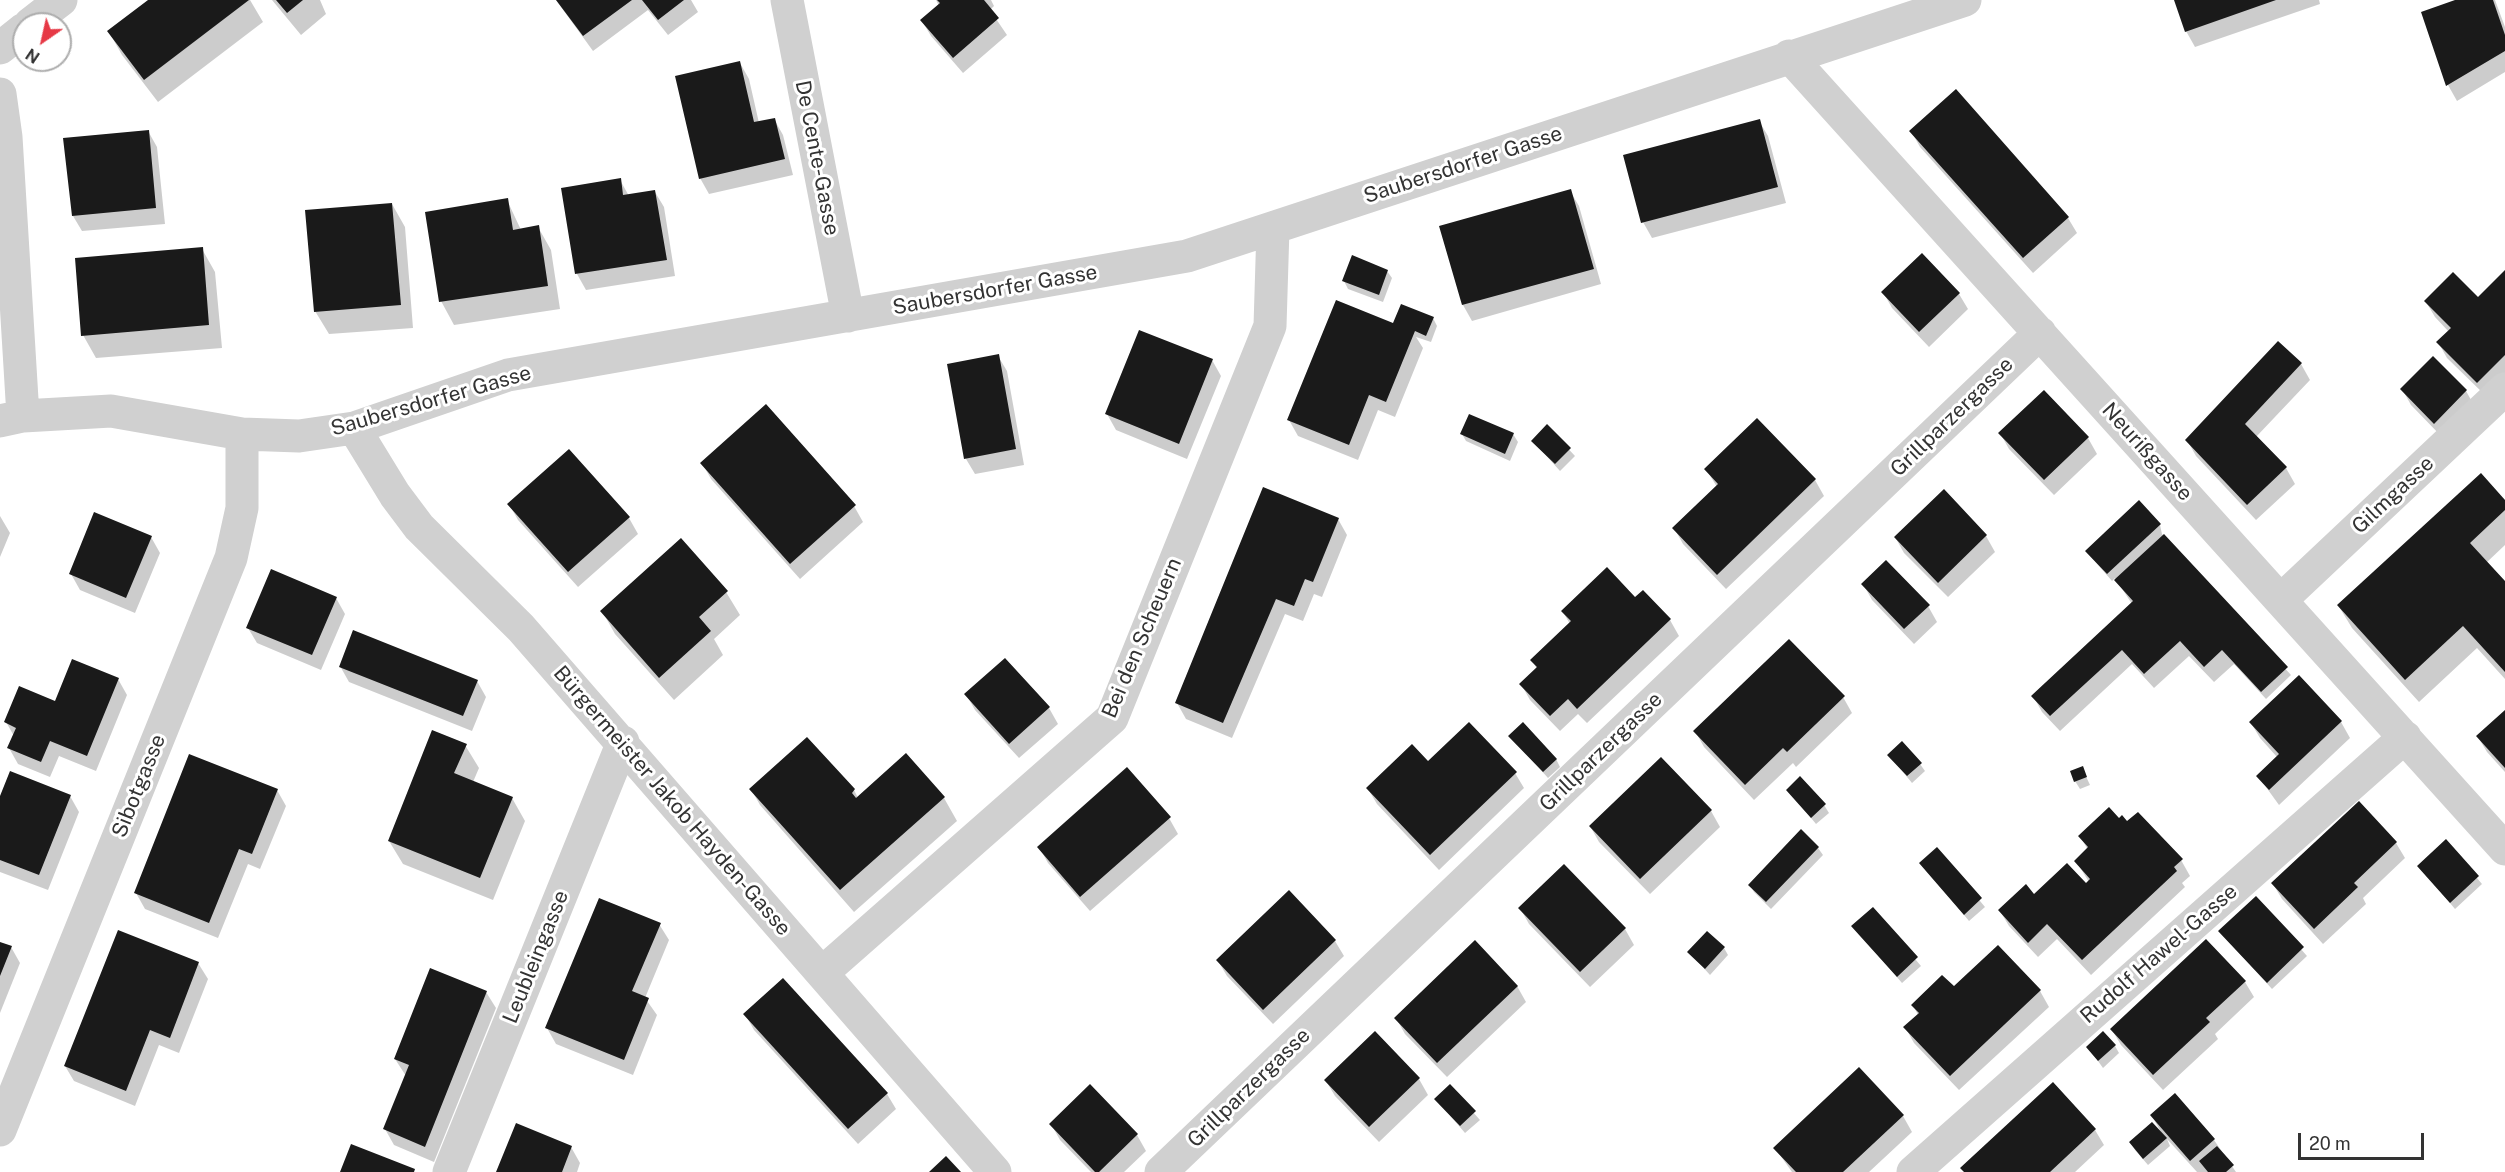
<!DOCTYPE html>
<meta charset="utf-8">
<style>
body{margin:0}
#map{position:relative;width:2505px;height:1172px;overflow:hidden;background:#fff;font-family:"Public Sans",sans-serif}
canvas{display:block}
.north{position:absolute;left:12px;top:12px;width:60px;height:60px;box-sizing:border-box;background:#fff;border:2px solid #adadad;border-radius:50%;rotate:214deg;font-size:16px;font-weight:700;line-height:24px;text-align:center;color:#333}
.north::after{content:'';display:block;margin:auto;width:21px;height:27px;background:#e63946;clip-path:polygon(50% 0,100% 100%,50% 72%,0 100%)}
.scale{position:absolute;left:2298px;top:1133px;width:126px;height:27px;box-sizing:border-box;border:3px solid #333;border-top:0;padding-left:8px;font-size:18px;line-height:21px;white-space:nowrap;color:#333;-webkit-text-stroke:4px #fff;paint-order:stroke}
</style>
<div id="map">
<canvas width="2505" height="1172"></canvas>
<div class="north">N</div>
<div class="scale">20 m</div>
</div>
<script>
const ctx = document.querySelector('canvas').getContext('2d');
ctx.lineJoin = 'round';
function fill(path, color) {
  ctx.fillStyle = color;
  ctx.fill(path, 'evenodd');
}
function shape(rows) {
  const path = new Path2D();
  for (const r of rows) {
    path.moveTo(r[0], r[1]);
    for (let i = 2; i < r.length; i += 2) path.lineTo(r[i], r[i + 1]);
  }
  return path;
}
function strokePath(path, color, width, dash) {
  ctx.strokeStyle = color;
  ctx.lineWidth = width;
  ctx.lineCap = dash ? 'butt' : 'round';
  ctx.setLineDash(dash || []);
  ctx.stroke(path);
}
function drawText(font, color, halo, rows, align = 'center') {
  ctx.font = font + ' "Public Sans",sans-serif';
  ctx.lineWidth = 6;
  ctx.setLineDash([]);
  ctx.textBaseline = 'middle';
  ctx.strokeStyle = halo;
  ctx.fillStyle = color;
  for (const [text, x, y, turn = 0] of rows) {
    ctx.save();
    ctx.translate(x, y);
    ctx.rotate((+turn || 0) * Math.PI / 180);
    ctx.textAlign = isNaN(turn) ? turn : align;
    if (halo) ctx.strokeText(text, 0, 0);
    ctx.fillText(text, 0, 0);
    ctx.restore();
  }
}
const shadow = shape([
 [151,0,250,0,263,22,158,102,122,55,109,32],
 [272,0,320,0,326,14,301,35],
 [556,0,691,0,698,12,668,35,648,10,593,51],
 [936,0,991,0,994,6,990,10,1007,35,963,73,931,36,922,21,939,6],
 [2175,0,2319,0,2320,4,2195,47,2186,31],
 [2460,0,2495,0,2505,27,2505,72,2457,101,2448,85,2423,13],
 [740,63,749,79,759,123,774,119,783,135,793,175,709,194,700,178],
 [1956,92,2068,218,2077,233,2033,273,1920,147,1911,131],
 [1759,121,1768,136,1786,203,1652,238,1643,222],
 [148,131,157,147,165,224,82,231,73,216],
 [620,180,629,196,655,192,664,207,675,276,586,290,577,274,562,189],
 [1570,191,1579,206,1601,284,1472,321,1463,305,1441,227],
 [507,200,521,230,538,227,551,250,560,309,454,325,441,301],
 [392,204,405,227,413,328,329,334,315,311],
 [202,249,215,272,222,348,96,358,83,335],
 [1387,271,1392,278,1383,302,1348,289,1344,281],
 [2505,272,2505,379,2487,397,2447,358,2438,342,2449,332,2435,317,2426,302,2478,299],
 [1883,292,1959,294,1968,309,1929,347,1892,308],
 [1433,318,1437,326,1431,342,1416,337,1423,348,1395,417,1378,410,1358,460,1298,436,1289,420,1394,324],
 [998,356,1007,371,1024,465,975,474,966,459],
 [2433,359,2466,391,2475,407,2443,438,2411,405,2402,389],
 [1212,360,1221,376,1187,459,1116,430,1107,414],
 [2301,364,2310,380,2256,437,2286,468,2295,484,2256,520,2196,456,2187,440],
 [1757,420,1815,480,1824,496,1726,589,1683,544,1674,528,1717,487,1706,469],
 [1547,426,1575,456,1560,471,1533,441],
 [2000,433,2088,438,2097,454,2054,495,2009,449],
 [1462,434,1513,434,1518,442,1510,461,1466,441],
 [569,451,629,518,638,534,578,587,518,520,509,504],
 [702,463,854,506,863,522,800,579,711,479],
 [1944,491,1986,536,1995,552,1948,597,1904,553,1895,537],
 [2505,502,2505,545,2486,563,2505,584,2505,679,2477,648,2419,702,2352,628,2338,605],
 [0,516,10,533,0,557],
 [1338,519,1347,535,1322,597,1314,594,1303,621,1285,614,1232,738,1186,719,1177,703],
 [2160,525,2162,534,2291,675,2266,699,2234,664,2214,682,2189,656,2154,688,2132,664,2060,731,2042,712,2033,696,2132,604,2115,578,2112,581,2086,551],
 [151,537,160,553,135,613,80,590,71,574],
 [1863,584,1928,606,1937,622,1914,644,1872,600],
 [726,592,740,615,714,639,723,655,674,700,615,634,602,611],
 [336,598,345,614,321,670,257,643,248,628],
 [1635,599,1670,620,1679,636,1587,723,1578,714,1560,731,1530,700,1521,684,1537,669,1532,660,1570,624,1563,612],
 [340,666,477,681,486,697,472,731,349,682],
 [2299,677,2341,722,2350,738,2279,805,2258,776,2277,757,2260,738,2251,723],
 [118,679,127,695,96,771,59,756,50,777,18,764,9,748,14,736,6,722],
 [966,694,1049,708,1058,724,1019,758,975,710],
 [1843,697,1852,713,1796,767,1793,763,1754,800,1704,747,1695,731],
 [2505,712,2505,772,2487,752,2478,737],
 [1510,736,1556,759,1560,767,1548,778],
 [465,745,479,768,473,782,512,798,525,821,493,900,403,864,389,841],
 [1889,755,1920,764,1925,771,1912,783],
 [1661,759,1711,811,1720,827,1650,894,1599,842,1590,826],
 [1428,763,1515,773,1524,788,1439,870,1377,804,1368,789],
 [2082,768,2090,785,2080,789,2075,781],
 [751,789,854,790,858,798,944,798,957,821,854,912,760,805],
 [277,790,286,806,260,869,248,864,218,938,145,909,136,893],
 [1788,790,1824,805,1829,813,1816,824],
 [70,796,79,812,48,890,0,872,0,800],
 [1169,818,1178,834,1090,911,1048,863,1039,847],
 [2119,820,2181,860,2190,876,2182,883,2185,887,2091,975,2057,939,2038,957,2009,926,2000,911,2034,896,2086,885,2089,882,2076,861,2088,850,2080,836],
 [2446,841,2482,884,2455,909,2419,866],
 [2396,843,2405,858,2363,898,2366,904,2323,944,2282,899,2273,884],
 [1818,848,1823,855,1771,909,1754,892,1750,885],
 [1937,849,1985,907,1969,921,1921,863],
 [1564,866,1625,929,1634,945,1590,987,1529,924,1520,908],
 [2256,898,2307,956,2272,989,2220,932],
 [1873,909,1921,966,1902,983,1853,926],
 [659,924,669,940,645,998,657,1015,633,1075,556,1044,547,1028],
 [119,932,198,963,208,979,179,1053,159,1045,135,1106,74,1081,65,1066],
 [1335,941,1344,956,1273,1024,1227,976,1218,961],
 [0,943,11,947,20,963,0,1013],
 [1724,948,1728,955,1710,975,1689,952],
 [2245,982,2254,997,2215,1034,2218,1039,2163,1090,2121,1045,2112,1030],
 [1517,986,1526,1002,1447,1077,1405,1034,1396,1018],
 [2040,991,2049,1007,1959,1090,1914,1043,1905,1027,1918,1015,1913,1005],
 [486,992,496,1008,434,1162,394,1145,385,1129,406,1076,395,1059],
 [745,1014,887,1094,896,1109,858,1144,754,1030],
 [1375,1034,1419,1079,1428,1095,1379,1142,1335,1096,1326,1081],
 [2115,1046,2119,1053,2103,1068,2088,1047],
 [1859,1069,1903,1116,1912,1132,1869,1172,1792,1172,1775,1148],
 [1090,1086,1137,1135,1146,1151,1124,1172,1091,1172,1060,1140,1051,1124],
 [1450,1086,1480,1120,1465,1133,1436,1099],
 [2175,1095,2214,1140,2236,1172,2197,1172,2167,1139,2170,1146,2148,1165,2135,1150,2131,1143,2161,1132,2152,1116],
 [2095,1130,2104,1145,2075,1172,1964,1172],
 [571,1147,580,1163,577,1172,498,1172]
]);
const building = shape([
 [148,0,249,0,144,80,107,31],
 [276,0,303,0,287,13],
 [556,0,632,0,583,36],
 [642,0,684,0,658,20],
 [937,0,984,0,999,18,953,58,920,20,940,3],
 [2174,0,2276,0,2185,32],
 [2455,0,2493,0,2505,35,2505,51,2446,86,2421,12],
 [740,61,754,122,775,118,785,159,699,179,675,76],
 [1956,89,2069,217,2023,258,1909,131],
 [1760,119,1778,187,1641,223,1623,155],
 [149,130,156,208,72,216,63,138],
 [621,178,623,195,655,190,667,260,575,274,561,188],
 [1571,189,1594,269,1462,305,1439,226],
 [508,198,513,230,539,225,548,286,439,302,425,212],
 [392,203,401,305,314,312,305,210],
 [203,247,209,325,81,336,75,258],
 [1922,253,1960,293,1919,332,1881,292],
 [1352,255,1388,270,1379,295,1342,281],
 [2505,270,2505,355,2477,383,2436,342,2451,328,2424,301,2453,272,2478,297],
 [1336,300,1393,323,1401,304,1434,317,1426,336,1415,331,1386,402,1369,395,1349,445,1287,420],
 [1139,330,1213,359,1179,444,1105,414],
 [2278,341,2302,363,2245,424,2287,467,2247,505,2185,440],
 [999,354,1016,449,964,459,947,364],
 [2433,356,2467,390,2434,424,2400,389],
 [2044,390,2089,437,2044,480,1998,433],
 [766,404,856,505,790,564,700,463],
 [1469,414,1514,433,1505,454,1460,434],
 [1757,418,1816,479,1717,575,1672,528,1718,484,1704,469],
 [1547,424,1571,448,1555,464,1531,441],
 [569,449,630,517,568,572,507,504],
 [2481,473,2505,500,2505,510,2470,543,2505,581,2505,672,2463,626,2405,680,2337,605],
 [1263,487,1339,518,1313,582,1305,579,1294,606,1276,599,1223,723,1175,703],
 [1944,489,1987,535,1938,583,1894,537],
 [2139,500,2161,524,2107,574,2085,551],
 [94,512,152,536,126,598,69,574],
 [2164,534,2288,667,2261,692,2222,650,2204,667,2180,641,2144,674,2122,650,2050,716,2031,696,2133,601,2114,580],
 [681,538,728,591,699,617,711,631,659,678,600,611],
 [1886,560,1930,605,1904,629,1861,584],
 [1607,567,1635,597,1643,590,1671,619,1577,709,1568,699,1550,716,1519,684,1537,667,1530,660,1571,621,1561,611],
 [271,569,337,597,312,655,246,628],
 [353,630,478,680,463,716,339,667],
 [1789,639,1845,696,1787,752,1783,748,1745,785,1693,731],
 [1005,658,1050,707,1009,744,964,694],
 [72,659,119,678,87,756,50,741,41,762,7,748,16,728,4,722,19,686,55,701],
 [2299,675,2342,721,2269,790,2256,776,2279,754,2249,722],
 [2505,710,2505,768,2476,736],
 [1469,722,1517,772,1430,855,1366,788,1412,744,1428,761],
 [1523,722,1557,759,1543,772,1508,736],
 [432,730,467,744,454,773,513,797,480,878,388,841],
 [807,737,855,789,852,793,856,798,906,753,945,797,840,890,749,789],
 [1902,741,1922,763,1907,776,1887,755],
 [189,754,278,789,252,854,239,849,209,923,134,893],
 [1661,757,1712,810,1640,879,1589,826],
 [2083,766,2087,777,2074,782,2070,771],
 [1127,767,1171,817,1080,897,1037,847],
 [10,771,71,795,39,875,0,860,0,796],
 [1800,776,1826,804,1811,818,1786,790],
 [2359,801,2397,842,2354,883,2358,887,2314,929,2271,883],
 [2109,807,2119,818,2122,815,2127,821,2138,812,2183,859,2174,867,2177,871,2082,960,2047,924,2028,943,1998,910,2026,884,2034,894,2067,863,2086,883,2090,879,2074,861,2088,847,2078,836],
 [1801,829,1819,847,1766,902,1748,885],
 [2446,839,2479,876,2450,903,2417,866],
 [1937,847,1982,898,1964,915,1919,863],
 [1564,864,1626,928,1580,972,1518,908],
 [1289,890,1336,940,1263,1010,1216,960],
 [2256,896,2304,947,2267,983,2218,931],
 [599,898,661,923,632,991,649,998,624,1060,545,1028],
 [1873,907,1918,957,1897,977,1851,926],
 [118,930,199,962,170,1038,150,1030,126,1091,64,1066],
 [1707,931,1725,947,1705,969,1687,952],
 [2206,939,2246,981,2206,1018,2210,1022,2153,1075,2110,1029],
 [1475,940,1518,986,1437,1063,1394,1018],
 [0,942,12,946,0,976],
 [1998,945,2041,990,1950,1076,1903,1027,1919,1013,1911,1005,1942,975,1954,986],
 [430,968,487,991,425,1147,383,1129,409,1065,394,1059],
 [783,978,888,1093,848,1129,743,1014],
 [1375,1031,1420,1078,1369,1127,1324,1080],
 [2103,1031,2116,1045,2098,1061,2086,1047],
 [1859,1067,1904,1115,1843,1172,1796,1172,1773,1148],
 [2053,1082,2096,1129,2050,1172,1964,1172,1960,1168],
 [1090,1084,1138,1134,1099,1172,1095,1172,1049,1124],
 [1450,1084,1476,1111,1460,1126,1434,1099],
 [2175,1093,2215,1139,2190,1161,2150,1115],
 [2152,1122,2167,1138,2143,1159,2129,1142],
 [516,1123,572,1146,562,1172,496,1172],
 [351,1144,415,1169,414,1172,340,1172],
 [2217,1146,2234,1165,2226,1172,2208,1172,2199,1161],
 [946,1156,961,1172,929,1172]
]);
const minor = shape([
 [787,0,848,316],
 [30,24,61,0],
 [0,48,24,29],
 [1789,56,2505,849],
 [0,94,6,137,23,416],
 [0,421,23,416,111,411,242,434,299,436,354,428,508,375,1187,256,1965,0],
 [354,428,395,495,419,527,521,628,995,1172],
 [2281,600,2505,389],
 [822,973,1112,718,1270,326,1273,228],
 [0,1130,231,558,242,508,242,434],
 [449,1172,623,742],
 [1161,1172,2040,333],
 [1913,1172,2405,737]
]);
const streetNames = [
 ["De Cente-Gasse",817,158,79],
 ["Saubersdorfer Gasse",1463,165,-18],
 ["Saubersdorfer Gasse",995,290,-10],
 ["Saubersdorfer Gasse",431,401,-16],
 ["Grillparzergasse",1952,417,-44],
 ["Neurißgasse",2147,452,48],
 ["Gilmgasse",2393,495,-43],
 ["Bei den Scheuern",1142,638,-67],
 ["Grillparzergasse",1601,752,-44],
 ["Sibotgasse",139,786,-68],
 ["Bürgermeister Jakob Hayden-Gasse",672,801,49],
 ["Rudolf Hawel-Gasse",2159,954,-41],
 ["Leubleingasse",536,957,-68],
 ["Grillparzergasse",1249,1088,-44]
];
fill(shadow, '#0003');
fill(building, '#1a1a1a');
strokePath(minor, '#d0d0d0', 33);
drawText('21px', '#333', '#fff', streetNames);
</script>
